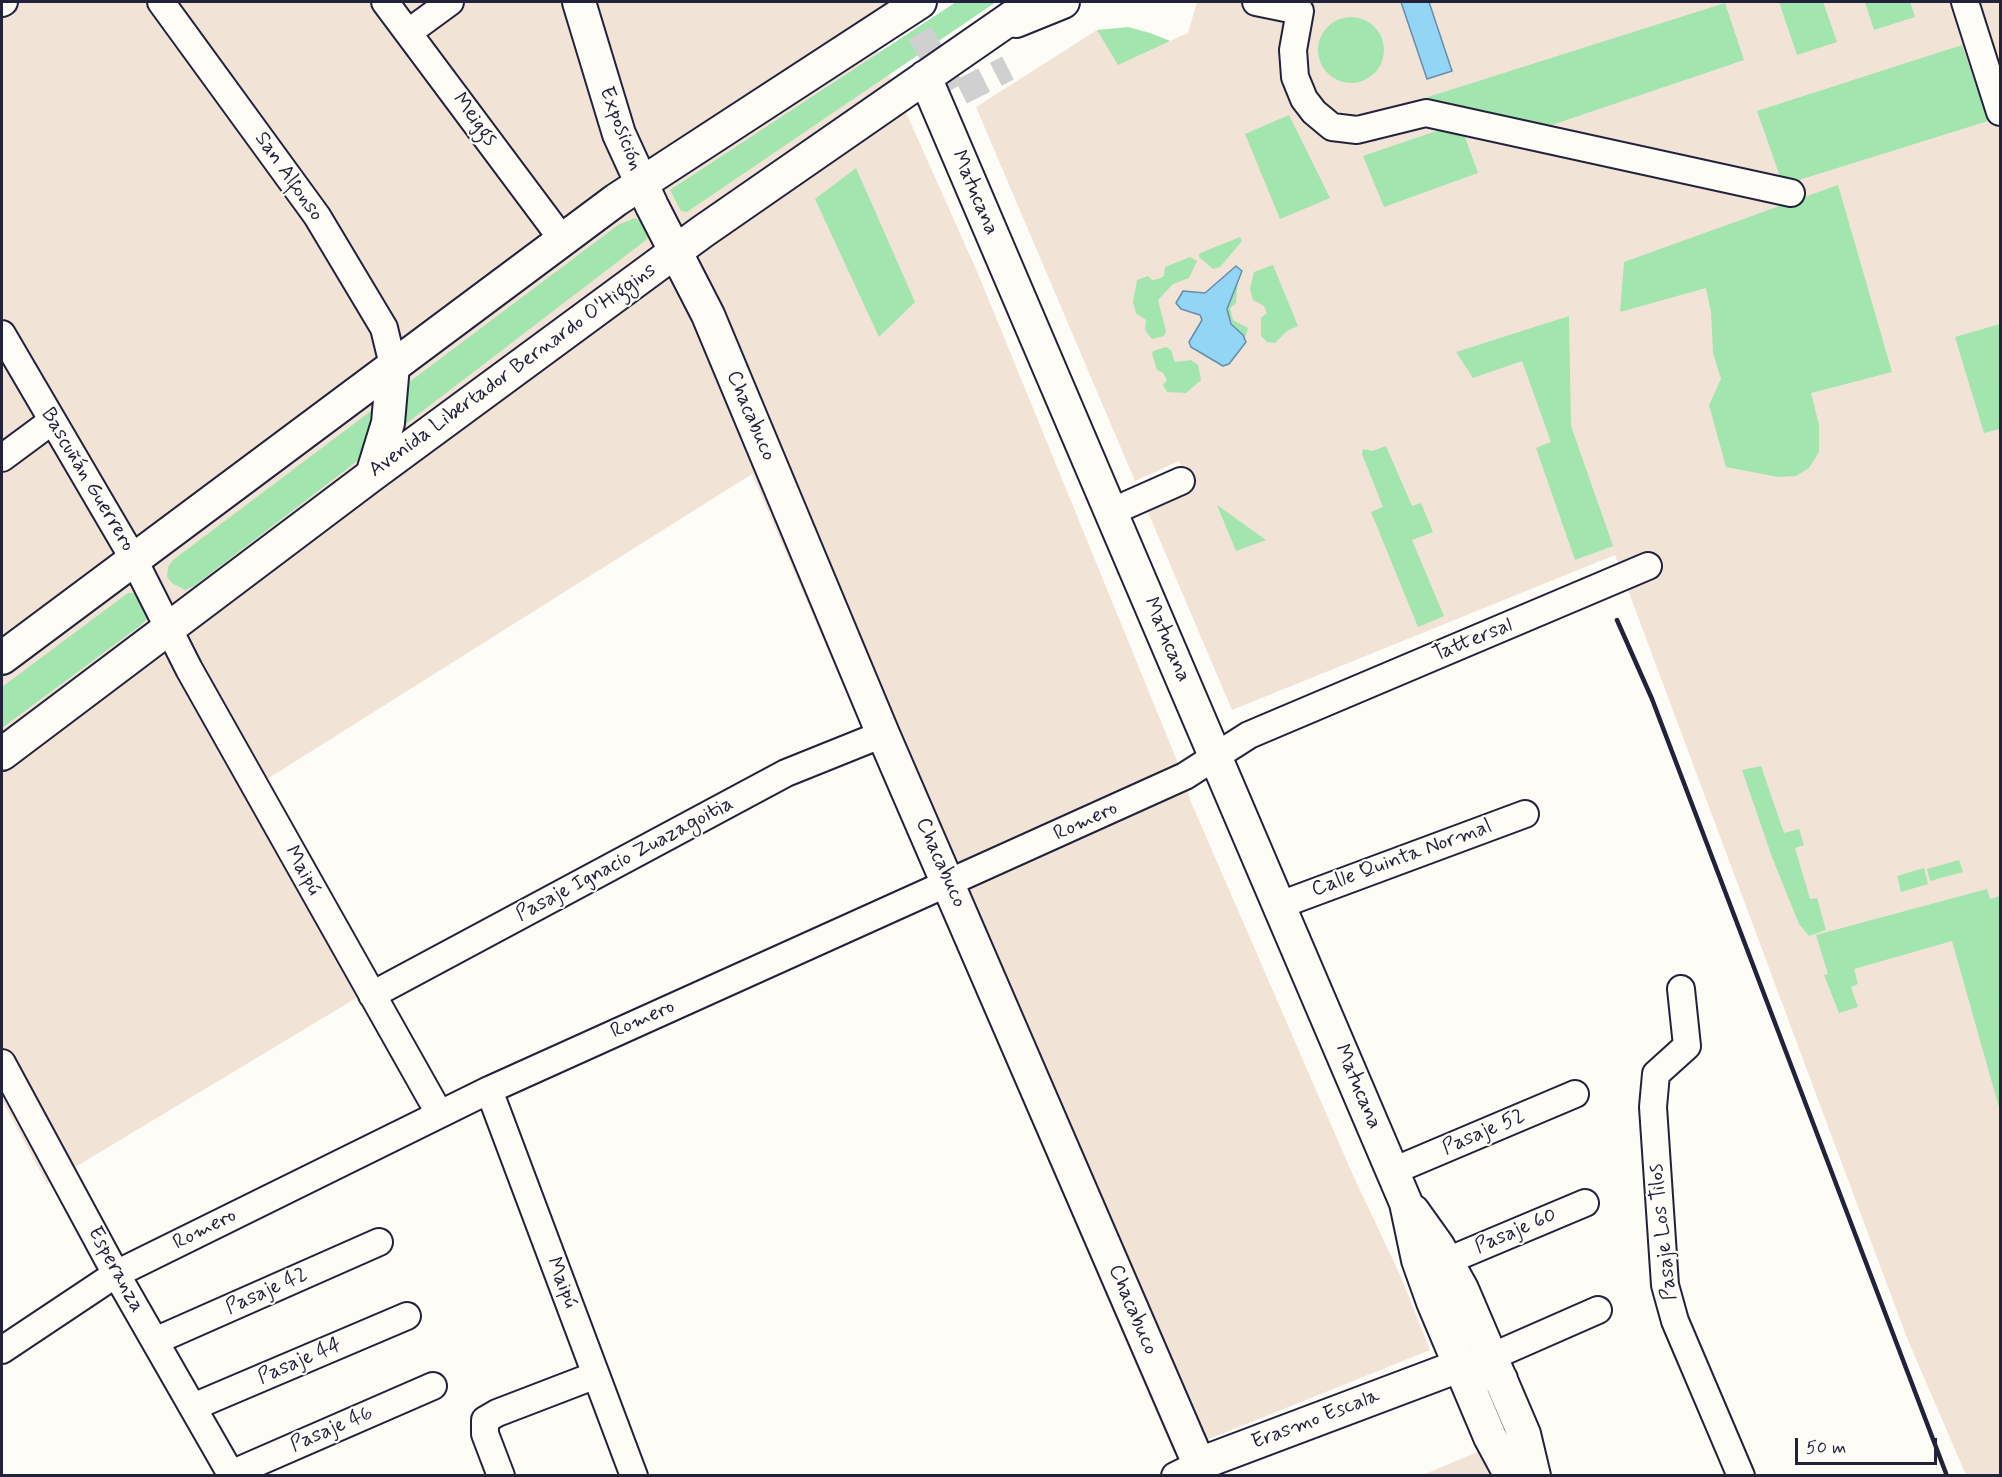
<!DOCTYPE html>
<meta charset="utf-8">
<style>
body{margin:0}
#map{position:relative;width:2002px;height:1477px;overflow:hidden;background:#fdfcf7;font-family:Mynerve,sans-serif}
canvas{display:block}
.frame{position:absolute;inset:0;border:3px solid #22223b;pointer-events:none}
.scale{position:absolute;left:1795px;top:1438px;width:142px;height:27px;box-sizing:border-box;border:3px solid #22223b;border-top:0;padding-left:8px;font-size:18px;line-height:21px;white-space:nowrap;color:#22223b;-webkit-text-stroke:4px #fdfcf7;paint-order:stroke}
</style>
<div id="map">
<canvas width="2002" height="1477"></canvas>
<div class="frame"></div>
<div class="scale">50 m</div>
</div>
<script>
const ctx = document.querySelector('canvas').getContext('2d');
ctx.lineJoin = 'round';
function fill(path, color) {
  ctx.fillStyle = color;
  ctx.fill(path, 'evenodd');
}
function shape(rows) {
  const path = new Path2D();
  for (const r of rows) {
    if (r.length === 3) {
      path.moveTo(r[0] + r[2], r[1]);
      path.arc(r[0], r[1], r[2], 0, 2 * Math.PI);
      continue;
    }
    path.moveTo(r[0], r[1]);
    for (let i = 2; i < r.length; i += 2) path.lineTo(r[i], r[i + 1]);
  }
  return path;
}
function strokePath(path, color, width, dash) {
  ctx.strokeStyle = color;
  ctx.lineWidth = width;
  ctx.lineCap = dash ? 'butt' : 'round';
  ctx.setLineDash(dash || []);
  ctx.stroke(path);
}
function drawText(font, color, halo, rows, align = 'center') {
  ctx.font = font + ' Mynerve,sans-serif';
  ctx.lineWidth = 4.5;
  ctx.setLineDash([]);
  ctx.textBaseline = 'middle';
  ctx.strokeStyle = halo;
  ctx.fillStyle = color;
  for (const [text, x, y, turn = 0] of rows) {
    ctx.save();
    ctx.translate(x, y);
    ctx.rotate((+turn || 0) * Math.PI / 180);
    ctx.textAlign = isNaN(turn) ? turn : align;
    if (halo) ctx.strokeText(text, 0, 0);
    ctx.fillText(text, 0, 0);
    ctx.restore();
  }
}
const built = shape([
 [2,2,906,2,867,25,979,276,1180,768,1191,802,1352,1173,1400,1275,1430,1350,1174,1453,752,474,245,793,363,994,47,1184,2,1100],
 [1197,2,2000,2,2000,1475,1966,1475,1907,1338,1615,555,1232,710,1147,510,1192,491,1179,461,1135,481,976,107,1097,30,1150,33,1170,41,1188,33],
 [1480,1451,1490,1475,1420,1476]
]);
const green = shape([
 [956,2,996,2,687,212,681,211,670,190],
 [1779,2,1823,2,1837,42,1797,55],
 [1865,2,1910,2,1915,17,1874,30],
 [1725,3,1744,60,1549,126,1412,102],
 [1351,50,33],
 [1128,27,1150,33,1170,41,1118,65,1097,30],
 [1962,45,1988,121,1783,185,1757,111],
 [1289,115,1330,198,1280,219,1245,134],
 [1460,123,1478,173,1384,207,1363,156],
 [856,168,915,302,879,337,815,199],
 [1838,185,1892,372,1811,393,1819,425,1819,452,1809,468,1796,476,1778,477,1726,467,1709,405,1721,379,1713,353,1711,312,1706,288,1620,312,1624,262],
 [635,218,647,225,650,234,646,240,194,586,185,590,172,583,167,577,168,567,173,560,618,225],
 [1240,237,1242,241,1220,267,1213,269,1199,257,1199,254,1205,251],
 [1190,257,1197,261,1189,278,1173,284,1158,300,1166,331,1164,336,1152,339,1145,330,1146,320,1136,313,1133,302,1137,280,1148,276,1152,280,1158,279,1164,276,1165,267],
 [1273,265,1298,326,1287,331,1275,343,1267,342,1261,336,1261,318,1267,313,1264,306,1253,300,1250,289,1254,272],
 [1238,279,1236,303,1230,308,1233,320,1248,328,1245,338,1231,324,1227,309],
 [1569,316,1571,426,1613,546,1575,560,1536,448,1551,442,1522,361,1473,378,1456,352],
 [2000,324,2000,429,1984,433,1955,337],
 [1166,347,1171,350,1175,362,1191,360,1198,365,1201,380,1186,393,1167,392,1163,385,1167,380,1163,373,1157,370,1152,354,1153,351],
 [1386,446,1412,506,1421,503,1433,532,1412,540,1444,616,1418,627,1371,512,1383,507,1362,454,1363,449,1372,451],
 [1217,505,1266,540,1236,551],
 [128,593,134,593,146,612,147,619,141,625,2,728,2,687],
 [1761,766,1784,833,1799,829,1804,845,1795,848,1810,899,1817,898,1826,930,1809,936,1799,924,1772,857,1742,770],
 [1959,860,1963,872,1930,881,1927,869],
 [1924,868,1928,884,1901,892,1897,876],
 [1987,889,1990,899,2000,896,2000,1111,1952,941,1854,969,1858,984,1851,987,1858,1007,1839,1013,1824,975,1828,974,1816,935]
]);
const water = shape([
 [1401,2,1429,2,1452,71,1427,79,1401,2],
 [1236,266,1242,271,1227,309,1231,324,1243,335,1246,342,1229,364,1223,366,1191,347,1189,342,1202,320,1200,315,1181,309,1176,303,1183,291,1205,293,1236,266]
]);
const minorTunnel = shape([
 [920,33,955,95,1008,68]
]);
const minor = shape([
 [161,2,317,216,384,328,393,365],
 [385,2,562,239],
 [1256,2,1300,11,1293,50,1295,77,1304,99,1314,112,1332,127,1357,130,1426,113,1791,193],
 [1965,2,2000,112],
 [2,3,4,2],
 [409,32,450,2],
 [2,334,133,558,189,669,439,1113],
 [2,458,52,421],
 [1111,512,1181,481],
 [1280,905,1525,814],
 [1681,989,1687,1046,1656,1074,1653,1107,1665,1285,1675,1321,1741,1476],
 [372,995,786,773,883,734],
 [2,1063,110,1263,232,1476],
 [489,1090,634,1476],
 [1393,1171,1575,1094],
 [1447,1261,1585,1203],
 [155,1341,379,1242],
 [2,1350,116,1274,489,1090,1185,776,1249,735,1648,566],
 [1491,1357,1598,1310],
 [193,1407,407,1316],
 [231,1474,433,1386],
 [501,1476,485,1434,485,1420,497,1413,596,1375],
 [1175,1476,1199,1464,1204,1476]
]);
const major = shape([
 [579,2,619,134,652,206,708,315,883,734,1199,1464,1459,1366,1477,1367,1501,1379],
 [1016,21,1063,2],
 [925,77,1406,1203,1418,1260,1433,1302,1490,1437,1511,1476],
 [372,475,388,423,393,365],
 [2,658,616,200,920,2],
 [2,754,372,475,702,232,1034,2],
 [1413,1211,1438,1246,1462,1289,1524,1434,1534,1476]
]);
const rail = shape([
 [1617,620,1652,699,1947,1476]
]);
const streetNames = [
 ["Meiggs",474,120,53],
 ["Exposición",620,129,69],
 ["San Alfonso",288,177,55],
 ["Matucana",974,193,67],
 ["Avenida Libertador Bernardo O'Higgins",513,371,-36],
 ["Chacabuco",750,416,67],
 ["Bascuñán Guerrero",87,480,59],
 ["Matucana",1166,640,67],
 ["Tattersal",1473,641,-22],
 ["Romero",1086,822,-25],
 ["Calle Quinta Normal",1402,859,-20],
 ["Pasaje Ignacio Zuazagoitia",625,860,-28],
 ["Chacabuco",940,863,66],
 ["Maipú",302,871,61],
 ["Romero",643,1020,-24],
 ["Matucana",1357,1087,67],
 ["Pasaje 52",1484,1133,-23],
 ["Romero",205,1230,-27],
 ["Pasaje 60",1516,1232,-23],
 ["Pasaje Los Tilos",1664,1232,-96],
 ["Esperanza",115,1270,61],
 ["Maipú",561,1283,69],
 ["Pasaje 42",267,1292,-24],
 ["Chacabuco",1132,1310,67],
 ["Pasaje 44",300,1362,-23],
 ["Erasmo Escala",1316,1420,-21],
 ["Pasaje 46",332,1430,-23]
];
fill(built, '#f2e3d7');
fill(green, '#a3e5af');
fill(water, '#93d5f5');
strokePath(water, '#668dab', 1.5);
strokePath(minorTunnel, '#d1d0d1', 26, [26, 13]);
strokePath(minor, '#22223b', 30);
strokePath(major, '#22223b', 36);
strokePath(minor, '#fdfcf7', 26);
strokePath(major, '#fdfcf7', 32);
strokePath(rail, '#22223b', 4.5);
drawText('21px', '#22223b', '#fdfcf7', streetNames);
</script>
